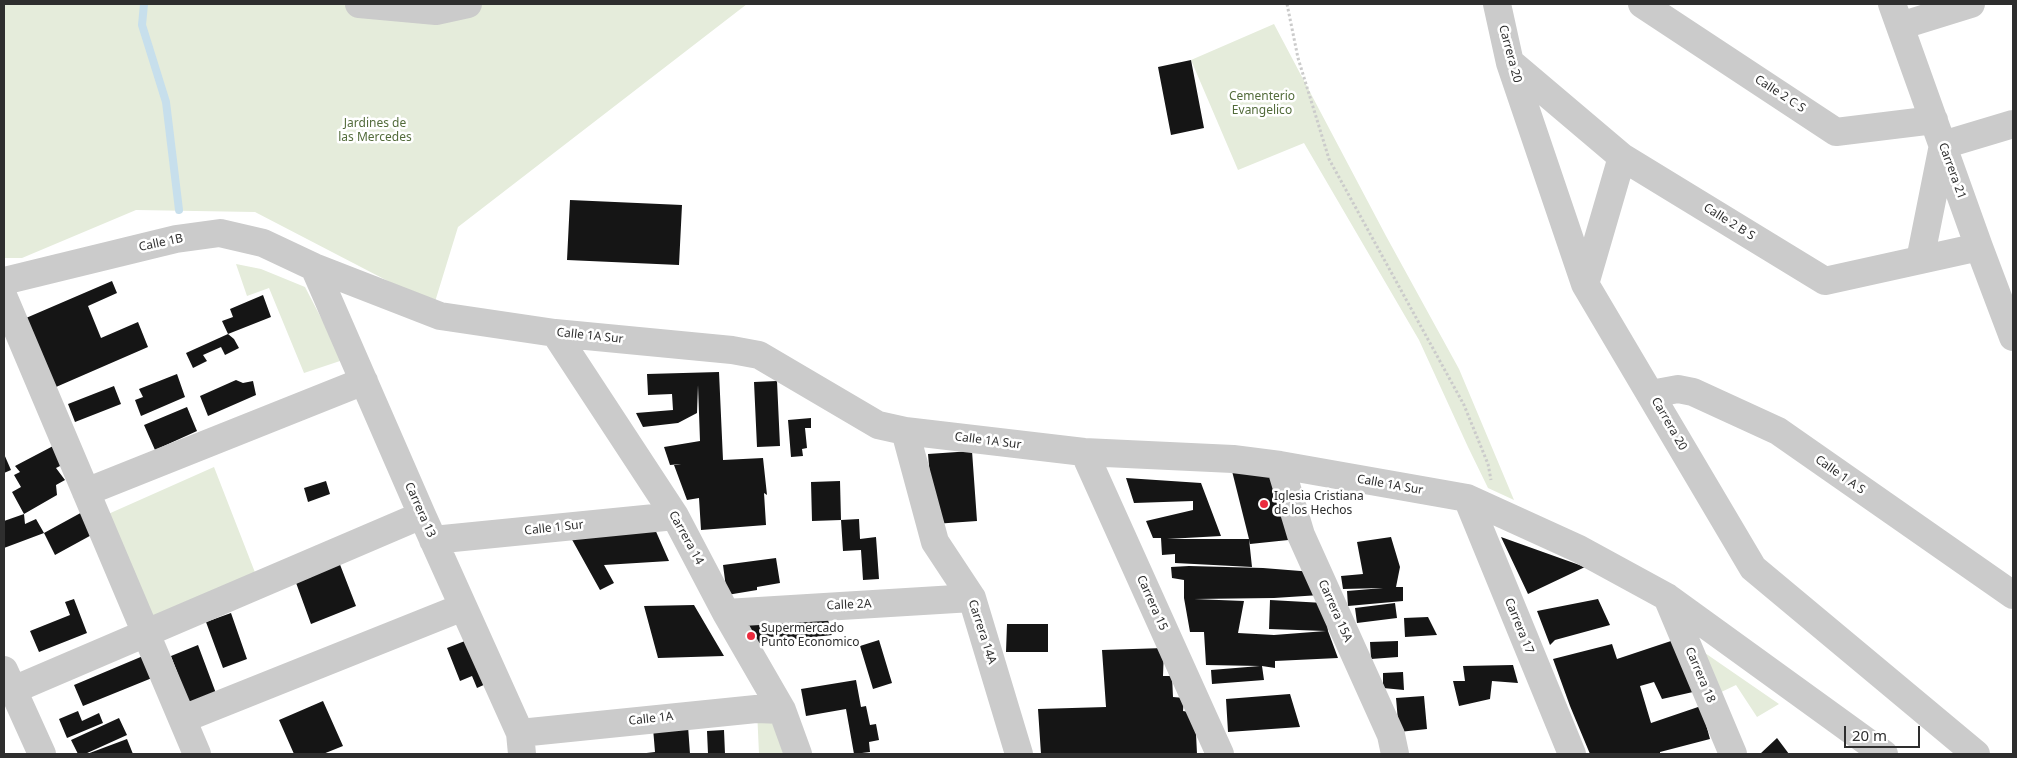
<!DOCTYPE html>
<style>
body{margin:0}
#map{position:relative;width:2017px;height:758px;overflow:hidden;background:#fff;font-family:"Noto Sans",sans-serif}
canvas{display:block}
.frame{position:absolute;inset:0;border:5px solid #2e2e2e;pointer-events:none}
.scale{position:absolute;left:1844px;top:726px;width:76px;height:22px;box-sizing:border-box;border:2px solid #2e2e2e;border-top:0;padding-left:6px;font-size:15px;line-height:18px;white-space:nowrap;color:#2e2e2e;-webkit-text-stroke:4px #fff;paint-order:stroke}
</style>
<div id="map">
<canvas width="2017" height="758"></canvas>
<div class="frame"></div>
<div class="scale">20 m</div>
</div>
<script>
const ctx = document.querySelector('canvas').getContext('2d');
ctx.lineJoin = 'round';
function fill(path, color) {
  ctx.fillStyle = color;
  ctx.fill(path, 'evenodd');
}
function shape(rows) {
  const path = new Path2D();
  for (const r of rows) {
    path.moveTo(r[0], r[1]);
    for (let i = 2; i < r.length; i += 2) path.lineTo(r[i], r[i + 1]);
  }
  return path;
}
function strokePath(path, color, width, dash) {
  ctx.strokeStyle = color;
  ctx.lineWidth = width;
  ctx.lineCap = dash ? 'butt' : 'round';
  ctx.setLineDash(dash || []);
  ctx.stroke(path);
}
function drawText(font, color, halo, rows, align = 'center') {
  ctx.font = font + ' "Noto Sans",sans-serif';
  ctx.lineWidth = 5;
  ctx.setLineDash([]);
  ctx.textBaseline = 'middle';
  ctx.strokeStyle = halo;
  ctx.fillStyle = color;
  for (const [text, x, y, turn = 0] of rows) {
    ctx.save();
    ctx.translate(x, y);
    ctx.rotate((+turn || 0) * Math.PI / 180);
    ctx.textAlign = isNaN(turn) ? turn : align;
    if (halo) ctx.strokeText(text, 0, 0);
    ctx.fillText(text, 0, 0);
    ctx.restore();
  }
}
const green = shape([
 [4,4,747,4,458,227,434,305,255,212,136,210,22,258,4,258],
 [1274,24,1386,236,1459,369,1514,500,1488,488,1468,447,1419,340,1304,143,1238,170,1191,60],
 [236,264,261,269,305,287,343,360,304,373,269,288,247,296],
 [214,467,256,575,152,621,106,515],
 [1689,642,1779,704,1757,717,1736,685,1715,695],
 [757,710,781,712,797,754,759,754]
]);
const stream = shape([
 [144,4,142,25,166,102,179,210]
]);
const building = shape([
 [1191,60,1204,128,1171,135,1158,67],
 [570,200,682,205,679,265,567,260],
 [112,281,117,293,88,306,101,338,138,322,148,347,56,387,26,318],
 [263,295,271,317,228,334,234,339,239,348,225,355,221,347,203,355,207,361,193,368,186,353,228,334,222,321,233,317,230,309],
 [719,372,723,460,763,458,767,495,764,493,766,525,701,530,699,498,687,500,674,465,681,464,670,465,664,447,700,441,698,385,697,413,678,423,643,427,636,413,673,410,672,394,648,395,647,374],
 [177,374,185,397,141,416,135,400,143,397,139,389],
 [236,380,243,383,253,381,256,395,208,416,200,396],
 [777,381,780,446,757,447,754,382],
 [114,386,121,404,75,422,68,404],
 [187,407,197,431,155,450,144,425],
 [811,418,811,428,805,428,807,448,802,449,803,456,791,457,788,420],
 [55,445,64,464,56,468,65,480,56,485,57,495,24,514,12,492,21,487,14,475,20,472,15,466],
 [972,451,977,521,934,524,928,454],
 [4,454,11,470,4,473],
 [1230,463,1277,469,1298,539,1250,544,1249,539,1252,567,1175,563,1175,554,1162,555,1161,538,1153,538,1146,521,1193,510,1193,501,1134,503,1126,478,1201,483,1221,536,1167,539,1249,539],
 [326,481,330,494,308,502,304,488],
 [840,481,841,520,812,521,811,482],
 [86,510,97,532,55,555,44,533],
 [24,514,25,524,36,519,44,533,4,548,4,521],
 [859,519,860,539,876,537,879,579,863,580,861,550,843,551,841,520],
 [654,527,669,561,604,565,614,583,600,590,570,536],
 [1391,537,1400,567,1396,587,1403,587,1403,601,1348,606,1347,591,1383,588,1343,589,1341,576,1363,574,1357,542],
 [1501,537,1585,567,1528,594],
 [776,558,780,583,757,587,757,590,727,595,723,565],
 [339,562,356,606,311,624,295,580],
 [1189,566,1263,568,1313,572,1320,595,1274,598,1194,599,1244,601,1238,633,1274,635,1326,631,1269,629,1270,600,1324,603,1328,631,1338,658,1275,661,1275,668,1262,666,1264,680,1212,684,1211,670,1260,666,1206,665,1204,632,1190,632,1184,598,1184,580,1172,578,1171,567],
 [74,599,87,633,39,652,30,631,70,615,65,602],
 [1598,599,1610,625,1555,640,1550,645,1537,611],
 [1395,603,1397,618,1357,623,1355,608],
 [694,605,724,656,658,658,644,606],
 [231,613,247,659,223,668,206,622],
 [827,616,832,635,754,644,743,625],
 [1428,617,1437,635,1405,637,1404,618],
 [1007,624,1048,624,1048,652,1006,652],
 [470,639,488,683,477,688,472,676,460,681,447,648],
 [879,640,892,683,873,689,860,646],
 [1674,640,1693,692,1662,699,1654,682,1640,686,1651,723,1701,706,1710,739,1660,752,1660,754,1590,754,1570,706,1553,659,1612,644,1617,659],
 [1398,641,1398,657,1371,659,1370,642],
 [198,645,217,696,190,706,171,656],
 [1164,648,1163,676,1172,676,1173,697,1184,698,1183,711,1195,713,1197,754,1041,754,1038,709,1106,707,1102,650],
 [143,656,152,678,83,706,74,685],
 [1513,665,1518,683,1492,681,1490,699,1459,706,1453,681,1465,681,1463,666],
 [1403,672,1404,690,1383,688,1383,673],
 [856,680,861,707,866,706,870,725,876,724,879,740,869,742,870,752,854,754,846,709,806,716,801,689],
 [1290,694,1300,727,1228,732,1226,699],
 [1424,696,1427,729,1399,732,1396,698],
 [323,701,343,746,323,754,294,754,279,720],
 [78,711,82,721,99,713,103,723,67,738,59,719],
 [119,718,127,735,85,754,78,754,71,740],
 [688,726,690,754,638,754,655,752,653,728],
 [724,730,725,754,708,754,707,731],
 [1777,738,1789,754,1760,754],
 [127,739,133,754,87,754]
]);
const path = shape([
 [1287,4,1298,58,1329,159,1464,405,1488,464,1491,480]
]);
const minor = shape([
 [359,4,436,11,468,4],
 [1497,4,1510,63,1585,284,1753,568,1976,754],
 [1642,4,1836,132,1934,120],
 [1892,4,1979,247,2013,337],
 [1900,26,1971,4],
 [1511,63,1622,157,1825,281,1979,247],
 [1920,260,1943,145,2013,124],
 [314,267,422,515,520,733,522,754],
 [4,281,176,239,220,233,263,243,314,267,440,316,555,333,732,350,759,355,878,425,905,431,1084,452,1233,459,1280,465,1467,498,1579,549,1667,597,1884,754],
 [1585,284,1622,157],
 [4,298,197,754],
 [555,333,675,516,726,613,782,710,798,754],
 [1651,394,1678,389,1693,392,1778,431,2013,595],
 [905,431,935,542,972,598,1019,754],
 [1084,452,1220,754],
 [1280,465,1301,535,1391,735,1395,754],
 [86,492,364,381],
 [1467,498,1572,754],
 [433,540,675,516],
 [1667,597,1733,754],
 [726,613,972,598],
 [4,670,42,754],
 [13,690,422,515],
 [183,719,463,607],
 [520,733,756,709,782,710]
]);
const markers = [
 [1264,504,5,"#ea2b3e"],
 [751,636,5,"#ea2b3e"]
];
const streetNames = [
 ["Carrera 20",1510,54,75],
 ["Calle 2 C S",1780,94,33],
 ["Carrera 21",1952,171,70],
 ["Calle 2 B S",1729,222,32],
 ["Calle 1B",161,243,-12],
 ["Calle 1A Sur",590,336,6],
 ["Carrera 20",1669,424,60],
 ["Calle 1A Sur",988,441,7],
 ["Calle 1 A S",1840,475,35],
 ["Calle 1A Sur",1390,485,10],
 ["Carrera 13",420,510,66],
 ["Calle 1 Sur",554,528,-6],
 ["Carrera 14",686,538,61],
 ["Carrera 15",1152,603,66],
 ["Calle 2A",849,605,-3],
 ["Carrera 15A",1335,611,66],
 ["Carrera 17",1519,626,68],
 ["Carrera 14A",982,632,72],
 ["Carrera 18",1700,675,67],
 ["Calle 1A",651,719,-6]
];
const parkNames = [
 ["Cementerio",1262,97],
 ["Evangelico",1262,111],
 ["Jardines de",375,124],
 ["las Mercedes",375,138]
];
const poiNames = [
 ["Iglesia Cristiana",1274,497],
 ["de los Hechos",1274,511],
 ["Supermercado",761,629],
 ["Punto Economico",761,643]
];
fill(green, '#e5ecdb');
strokePath(stream, '#c7dfec', 8);
fill(building, '#151515');
strokePath(path, '#cbcbcb', 3, [2.5, 2.5]);
strokePath(minor, '#cbcbcb', 28);
for (const [x, y, r, color] of markers) {
  const dot = new Path2D();
  dot.arc(x, y, r, 0, 2 * Math.PI);
  ctx.fillStyle = color;
  ctx.fill(dot);
  strokePath(dot, '#fff', 2);
}
drawText('12px', '#2e2e2e', '#fff', streetNames);
drawText('12px', '#526b3a', '#fff', parkNames);
drawText('12px', '#2e2e2e', '#fff', poiNames, 'left');
</script>
